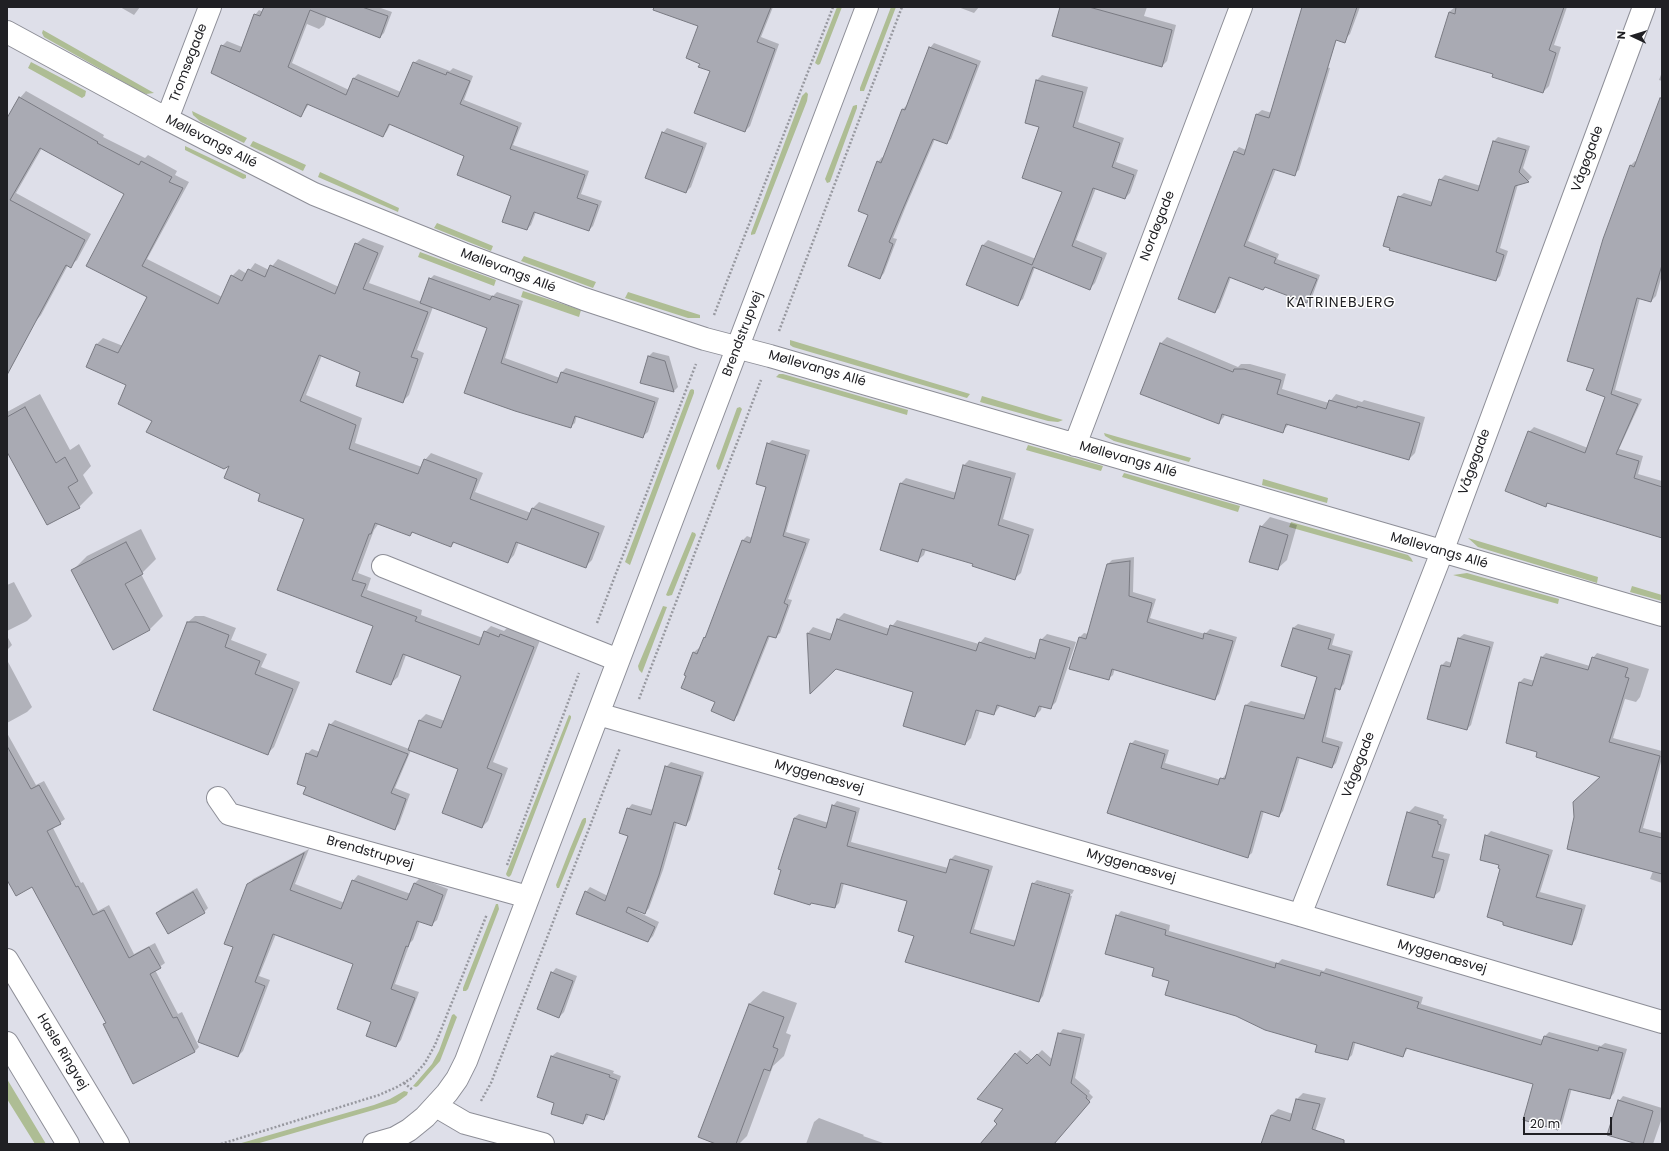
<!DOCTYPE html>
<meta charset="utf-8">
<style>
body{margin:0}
#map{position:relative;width:1669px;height:1151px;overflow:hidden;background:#dedfe9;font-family:Poppins,sans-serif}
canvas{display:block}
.frame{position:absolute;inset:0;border:8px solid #202024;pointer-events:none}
.north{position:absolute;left:1613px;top:16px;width:40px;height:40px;-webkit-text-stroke:3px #fff;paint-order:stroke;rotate:274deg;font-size:11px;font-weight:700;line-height:16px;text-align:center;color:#202024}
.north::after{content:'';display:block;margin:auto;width:14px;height:18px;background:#202024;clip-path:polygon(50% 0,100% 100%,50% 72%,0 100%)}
.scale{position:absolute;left:1523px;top:1117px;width:89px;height:18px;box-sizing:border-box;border:2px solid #202024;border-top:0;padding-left:5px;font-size:12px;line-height:14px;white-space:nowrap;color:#202024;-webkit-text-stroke:3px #fff;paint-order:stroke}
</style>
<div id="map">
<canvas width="1669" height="1151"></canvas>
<div class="frame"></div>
<div class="north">N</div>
<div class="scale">20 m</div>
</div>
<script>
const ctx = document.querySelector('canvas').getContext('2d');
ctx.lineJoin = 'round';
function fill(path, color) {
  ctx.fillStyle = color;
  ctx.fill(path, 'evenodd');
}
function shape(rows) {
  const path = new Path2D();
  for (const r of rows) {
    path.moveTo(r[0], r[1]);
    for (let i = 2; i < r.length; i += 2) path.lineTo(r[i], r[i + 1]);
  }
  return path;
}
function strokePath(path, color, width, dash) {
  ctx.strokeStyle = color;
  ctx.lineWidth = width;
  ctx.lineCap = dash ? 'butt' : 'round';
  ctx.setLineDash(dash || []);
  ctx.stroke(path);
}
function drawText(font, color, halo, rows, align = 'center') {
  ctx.font = font + ' Poppins,sans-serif';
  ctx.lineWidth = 3;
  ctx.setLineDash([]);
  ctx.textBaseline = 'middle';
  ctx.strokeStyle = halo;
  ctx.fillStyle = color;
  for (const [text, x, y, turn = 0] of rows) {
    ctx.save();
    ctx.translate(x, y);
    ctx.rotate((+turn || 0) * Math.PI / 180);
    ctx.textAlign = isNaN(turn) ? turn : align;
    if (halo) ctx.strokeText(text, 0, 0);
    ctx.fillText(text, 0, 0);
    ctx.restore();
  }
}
const green = shape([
 [837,7,842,7,820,64,818,65,815,63],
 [891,7,896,7,864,91,860,91,860,88],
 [43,30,154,93,146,94,141,92,44,37,42,33],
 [31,62,86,91,85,96,82,98,28,68],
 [806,92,808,94,807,101,755,234,751,235,751,233,802,96],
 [856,105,857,105,857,108,830,182,827,183,825,179,853,106],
 [192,111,247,138,244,143,201,122,193,115],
 [253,141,306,165,303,171,250,146],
 [185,146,246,175,246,178,243,179,185,150],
 [320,172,399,208,398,212,318,177],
 [437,223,493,246,491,251,434,228],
 [420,252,496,280,494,286,418,257],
 [524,256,596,282,593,288,521,261],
 [523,291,581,310,579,317,521,297],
 [628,292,700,315,700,318,688,318,625,298],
 [790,340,970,394,967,398,793,347,790,345],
 [779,374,783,374,908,410,907,415,776,377],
 [692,389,694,390,694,393,630,565,625,562,690,390],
 [982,396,1063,420,1058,422,1048,421,980,402],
 [740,407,742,409,720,469,718,470,716,466,737,408],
 [1104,433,1191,458,1189,462,1114,441,1105,436],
 [1028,445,1103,466,1101,471,1026,450],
 [1124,473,1240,506,1238,512,1122,477],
 [1263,479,1328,498,1327,503,1262,485],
 [1291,522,1408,555,1411,558,1413,562,1289,527],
 [692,532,695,533,696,535,672,595,668,596,666,595],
 [1468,538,1598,577,1597,583,1478,547],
 [1467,573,1559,599,1558,604,1453,575],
 [1632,586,1662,595,1662,601,1630,592],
 [663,606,667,607,642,673,639,670,638,666],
 [569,715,571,716,571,718,511,875,509,877,507,876,506,874],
 [584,818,586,818,586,822,559,888,557,888,556,885,570,849,582,820],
 [496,904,498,904,499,909,468,989,466,991,463,991,463,988],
 [454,1014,457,1017,440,1061,418,1086,416,1087,413,1086,432,1064,439,1051,452,1015],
 [7,1079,46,1144,35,1144,7,1099],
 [404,1091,408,1092,407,1095,396,1103,370,1111,256,1144,238,1144,374,1105,390,1099]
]);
const shadow = shape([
 [120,7,140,7,134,15],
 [265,7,378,7,392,12,384,33,380,37,327,16,324,25,319,29,307,24,292,63,349,90,354,78,358,74,401,92,414,63,419,59,450,71,453,68,473,76,464,100,522,123,513,145,589,171,581,194,602,201,593,226,589,230,536,212,531,225,527,229,513,195,465,156,391,123,387,131,383,136,309,104,301,116,222,46,227,41,242,47,255,15,259,10,263,12],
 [660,7,773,7,761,37,779,44,750,126,745,131,711,71,701,63,700,26],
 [958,7,979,7,974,13],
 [1061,7,1147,7,1144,16,1176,25,1167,61,1162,66],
 [1303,7,1360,7,1350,34,1346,38],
 [1455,7,1461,9,1461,7,1567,7,1554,45,1561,47,1549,86,1543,92,1494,74,1449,12],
 [934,43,981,61,951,139,946,143,935,139,906,206,893,238,897,239,884,273,880,278,869,214,878,162,882,157,884,158,903,109,907,105,930,48],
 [1291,57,1330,68,1299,170,1294,174,1276,169,1248,241,1279,254,1277,259,1320,275,1312,297,1307,302,1266,286,1263,289,1231,277,1219,308,1215,312,1235,152,1239,147,1246,150,1257,114,1262,110,1272,113],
 [1662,72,1662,81,1659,80],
 [1042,75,1088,87,1078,122,1124,138,1116,162,1138,170,1130,193,1125,198,1096,188,1076,240,1107,253,1095,283,1090,288,1035,267,1023,299,1017,304,967,285,983,245,988,240,1036,259,1063,191,1040,127,1026,123,1037,80],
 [26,91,104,135,103,137,145,158,148,155,177,171,175,175,189,182,147,259,222,297,232,276,239,269,247,274,255,263,269,270,278,259,339,287,356,244,363,238,384,246,369,283,422,302,430,279,434,275,493,296,497,292,523,301,505,358,560,378,562,372,566,368,659,398,648,432,643,436,577,415,575,423,570,427,516,410,488,327,433,307,417,350,424,353,409,395,402,402,362,371,322,355,306,395,362,418,355,443,422,467,425,460,431,453,483,473,475,492,531,513,533,508,539,502,605,526,592,560,586,566,519,542,514,555,508,562,455,542,451,546,414,531,410,535,379,523,374,530,358,573,371,578,367,590,422,610,421,615,483,638,485,632,491,626,504,631,507,628,540,640,493,762,508,768,488,821,482,827,460,768,411,750,395,788,410,794,399,824,395,828,307,787,307,754,312,749,320,752,330,725,335,720,409,749,420,720,426,714,445,721,463,675,406,655,398,677,391,683,374,626,305,518,261,494,231,464,153,420,97,344,103,338,123,346,148,296,125,193,42,148,16,193,91,234,77,260,70,266,68,265,41,315,35,322,7,307,7,120,20,98],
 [1662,97,1662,275,1656,296,1651,301,1640,298,1615,390,1642,399,1619,449,1643,456,1638,474,1662,481,1662,537,1548,503,1546,505,1529,432,1534,427,1588,448,1607,396,1595,368,1630,166,1635,161,1637,162],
 [667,128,707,143,691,187,686,192,663,133],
 [1498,137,1530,146,1523,168,1532,177,1528,181,1518,184,1500,248,1508,251,1500,276,1496,280,1399,197,1404,193,1433,202,1440,180,1445,175,1481,186,1494,141],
 [1167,337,1238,367,1241,364,1250,364,1286,374,1282,389,1329,403,1336,394,1362,402,1364,400,1425,417,1415,453,1409,459,1289,424,1283,431,1225,414,1224,417,1218,423,1142,394,1161,343],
 [653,352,669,356,678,387,674,391,649,356],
 [40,394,70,450,79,444,91,466,83,475,93,493,79,507,7,449,7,412],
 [772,440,810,450,786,532,810,539,788,599,792,600,780,633,775,637,770,636,738,715,734,719,716,701,686,674,694,652,699,648,700,649,707,635,742,541,747,536,752,538,767,486,768,444],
 [969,460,1016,473,1003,519,1034,529,1021,573,1015,578,974,563,926,549,924,555,918,560,901,483,906,478,957,493,964,465],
 [1270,517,1297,525,1287,560,1277,569,1261,527],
 [141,529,156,559,141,574,163,616,149,630,73,570,87,556],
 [1134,557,1133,592,1156,599,1150,618,1205,634,1210,629,1237,637,1219,694,1215,698,1115,668,1113,675,1108,679,1080,637,1084,633,1088,634,1108,564,1112,560],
 [14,582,32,616,27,621,7,631,7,585],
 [844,613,890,629,897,620,979,644,985,637,1036,653,1038,652,1041,640,1047,634,1076,642,1056,702,1050,708,1042,706,1041,710,1035,716,1001,705,994,714,980,710,971,738,965,744,914,691,808,633,813,627,833,634,838,619],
 [195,616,204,616,236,628,231,640,267,654,261,667,300,682,274,747,267,754,187,623],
 [1298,624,1335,634,1332,645,1353,651,1344,684,1339,689,1337,688,1326,737,1343,742,1336,763,1332,767,1300,757,1283,811,1279,816,1264,811,1252,853,1247,857,1131,744,1135,740,1169,750,1165,763,1221,780,1226,774,1227,774,1246,705,1251,701,1307,715,1318,676,1282,665,1293,628],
 [1464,634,1494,642,1471,725,1467,729,1442,665,1446,661,1452,663,1459,638],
 [7,636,12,645,7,650],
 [1546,653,1590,666,1593,658,1597,653,1649,669,1640,697,1636,702,1625,699,1613,738,1662,751,1662,758,1643,828,1662,833,1662,883,1650,879,1653,871,1602,777,1539,751,1520,682,1524,678,1535,681,1542,657],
 [7,660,32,707,27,712,7,723],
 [7,733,36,785,44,781,65,819,53,828,81,883,83,882,98,911,109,905,134,954,155,943,165,963,155,970,178,1014,182,1012,199,1047,194,1052,107,1022,32,886,7,878],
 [671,762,704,772,690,820,686,825,677,822,663,870,649,908,645,913,637,910,636,911,659,922,653,936,648,941,586,892,590,887,608,896,629,835,628,809,632,804,653,810,666,767],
 [837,801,860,808,851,842,948,868,951,859,955,855,993,866,974,929,1017,941,1033,884,1037,880,1074,890,1072,894,1034,883,1034,885,1072,896,1043,996,1039,1001,915,935,908,900,844,883,839,903,835,907,794,818,799,814,829,823,833,806],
 [1415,806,1444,815,1443,818,1447,819,1438,851,1450,854,1440,891,1433,897,1408,813],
 [1491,831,1553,850,1540,892,1586,905,1576,939,1572,944,1505,921,1500,864,1486,836],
 [309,849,295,884,345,903,353,881,358,875,411,894,414,884,420,878,448,889,437,920,431,925,420,921,413,940,410,943,395,984,419,992,401,1040,396,1046,372,1021,354,964,276,934,259,976,270,980,243,1051,238,1056,234,947,248,885,253,879],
 [197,888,208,908,204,912,157,913,161,909],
 [1121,911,1170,925,1169,931,1278,963,1282,959,1324,971,1326,968,1423,997,1421,1004,1543,1040,1545,1036,1549,1032,1601,1046,1605,1043,1627,1049,1614,1093,1610,1098,1572,1088,1562,1124,1557,1129,1534,1084,1408,1048,1403,1056,1356,1041,1352,1055,1348,1059,1319,1044,1170,980,1155,968,1117,916],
 [556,968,577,976,564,1012,559,1017,552,973],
 [763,991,797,1003,786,1033,791,1035,784,1056,773,1066,747,1136,739,1144,719,1144,749,1004],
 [1063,1029,1085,1034,1075,1078,1090,1091,1089,1093,1093,1097,1053,1144,982,1144,999,1124,1005,1109,1016,1054,1020,1050,1032,1060,1042,1050,1053,1060,1059,1034],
 [557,1052,614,1071,613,1073,621,1076,608,1114,603,1119,589,1114,587,1119,583,1123,555,1102,539,1096,552,1056],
 [1303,1093,1326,1098,1311,1144,1262,1144,1271,1115,1278,1109,1293,1114,1297,1099],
 [1623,1096,1662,1108,1662,1118,1653,1144,1640,1144,1619,1101],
 [819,1118,864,1135,863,1136,886,1144,806,1144,814,1122]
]);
const building = shape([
 [264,7,362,7,388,16,380,38,310,10,288,67,346,95,353,78,398,97,413,62,446,75,447,72,470,81,460,104,518,127,510,149,585,175,577,198,598,205,589,231,534,212,527,230,502,222,511,196,457,175,464,156,389,124,383,137,307,104,301,117,211,73,221,45,240,52,254,14,260,16,264,7],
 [654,7,771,7,757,42,775,49,745,132,694,113,710,71,698,67,700,64,686,58,698,26,653,10,654,7],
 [1060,7,1089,7,1172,30,1162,67,1052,36,1060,7],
 [1302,7,1357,7,1345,43,1336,40,1295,176,1273,169,1244,246,1276,258,1274,263,1317,279,1307,303,1265,287,1263,290,1229,277,1215,313,1178,299,1234,151,1244,155,1256,114,1269,118,1302,7],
 [1456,7,1564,7,1549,50,1556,53,1543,93,1492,77,1493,74,1435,57,1449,12,1455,14,1456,7],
 [929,47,977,65,947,144,933,139,902,211,889,242,893,244,880,279,848,266,868,215,858,211,877,161,881,163,902,109,905,110,929,47],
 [1036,80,1083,92,1073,127,1120,143,1112,167,1134,175,1125,199,1093,188,1072,246,1102,258,1090,290,1033,267,1018,306,966,285,982,245,1032,265,1062,192,1022,178,1039,127,1025,123,1036,80],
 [19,97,98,142,97,143,139,165,141,161,172,177,169,182,183,188,142,266,218,304,231,275,242,281,248,269,265,277,270,265,335,294,355,243,378,253,363,289,428,312,411,357,418,359,403,403,356,386,360,372,319,355,300,401,356,425,349,449,418,474,424,459,477,479,470,499,527,520,532,508,599,533,586,568,516,542,508,563,453,542,451,547,412,532,410,536,375,523,371,534,369,534,352,580,366,584,361,596,417,617,415,621,479,645,484,631,499,637,500,634,534,647,487,768,502,774,482,828,442,813,458,769,408,750,419,720,441,728,461,676,403,654,391,685,356,672,373,626,277,590,304,519,258,501,260,494,224,478,229,466,224,469,146,432,152,421,118,404,126,385,86,367,96,344,118,353,147,297,86,266,124,194,40,148,10,200,85,240,71,268,66,265,7,375,7,118,19,97],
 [1660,98,1662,98,1662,265,1651,302,1637,298,1611,394,1638,404,1616,454,1639,461,1634,478,1662,487,1662,538,1547,503,1546,507,1505,491,1528,431,1585,453,1605,397,1586,390,1594,369,1567,361,1603,239,1630,165,1634,167,1660,98],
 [662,132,703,147,686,193,645,178,662,132],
 [1493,141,1526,150,1519,172,1529,182,1515,186,1496,252,1504,255,1496,281,1389,250,1390,248,1383,246,1398,196,1431,206,1439,179,1478,191,1493,141],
 [429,278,490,300,492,296,519,305,501,363,557,383,561,372,655,402,643,438,575,416,571,428,515,411,464,393,487,328,420,303,429,278],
 [1160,343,1233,372,1234,369,1244,369,1281,380,1277,394,1326,409,1329,400,1357,408,1357,406,1420,423,1409,460,1286,424,1283,433,1222,414,1219,424,1140,394,1160,343],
 [648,356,665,361,674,392,640,383,648,356],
 [25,407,56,463,65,457,78,481,68,487,80,508,47,525,7,452,7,417,25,407],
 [767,443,806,455,783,536,806,543,784,603,788,605,776,638,768,636,734,721,711,711,715,702,681,688,686,676,684,675,693,652,697,654,704,637,705,638,742,540,750,543,766,487,756,484,767,443],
 [963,465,1011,478,998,525,1029,535,1015,580,972,566,973,564,922,549,918,562,880,550,900,483,954,499,963,465],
 [1260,526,1288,535,1278,570,1249,562,1260,526],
 [126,542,143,574,125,584,150,630,113,650,71,570,126,542],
 [1130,561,1129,596,1152,603,1147,622,1203,639,1204,633,1233,641,1215,700,1112,669,1109,680,1069,669,1079,637,1086,639,1107,564,1130,561],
 [837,619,887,635,890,625,976,651,979,642,1030,658,1030,657,1035,659,1040,639,1070,648,1051,709,1039,706,1035,717,997,705,994,715,976,710,965,745,903,726,913,692,836,669,810,694,807,633,830,640,837,619],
 [187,622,196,622,229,635,225,647,260,661,255,674,293,689,268,755,153,710,187,622],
 [1293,628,1331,639,1328,649,1350,655,1340,690,1335,688,1322,742,1339,747,1332,768,1297,757,1279,817,1261,811,1248,858,1107,813,1130,743,1165,754,1161,768,1218,785,1220,778,1225,779,1245,705,1304,719,1317,677,1281,666,1293,628],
 [1458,638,1490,647,1467,730,1427,719,1441,665,1450,667,1458,638],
 [1541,657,1588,670,1592,657,1628,668,1625,677,1629,678,1609,742,1660,756,1639,832,1662,838,1662,874,1567,849,1574,817,1573,802,1600,777,1536,757,1537,752,1506,743,1519,682,1532,686,1541,657],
 [329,724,408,754,391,793,406,799,395,830,303,794,306,787,297,784,306,753,317,757,329,724],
 [7,746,31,789,39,785,61,824,47,831,76,887,78,886,93,915,104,910,129,958,149,947,161,968,150,974,173,1018,177,1017,195,1052,133,1084,103,1024,106,1023,32,887,16,896,7,880,7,746],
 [665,766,701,776,686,826,674,822,659,875,645,914,628,907,626,912,655,927,648,942,576,914,585,891,605,901,628,836,619,833,627,808,651,815,665,766],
 [832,805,856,812,847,846,946,873,950,859,989,870,970,933,1014,946,1032,883,1070,894,1039,1002,905,962,914,936,898,931,907,901,841,883,835,908,811,903,810,905,774,894,781,870,778,869,794,818,826,828,832,805],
 [1407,812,1438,821,1438,824,1441,825,1432,857,1444,860,1434,898,1387,885,1407,812],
 [1485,835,1549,855,1536,897,1582,909,1572,945,1503,925,1503,922,1487,917,1500,869,1498,868,1499,865,1480,860,1485,835],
 [304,853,290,890,341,909,352,880,407,900,414,883,443,895,432,926,417,921,408,947,406,946,391,989,415,998,396,1047,366,1036,371,1022,337,1009,353,964,273,934,255,982,265,986,238,1057,198,1042,233,947,224,944,247,884,304,853],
 [193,892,205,913,168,934,156,913,193,892],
 [1116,915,1166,930,1165,935,1275,968,1276,963,1320,976,1321,972,1419,1002,1417,1008,1541,1045,1544,1036,1598,1051,1599,1047,1623,1053,1610,1099,1569,1089,1558,1130,1523,1120,1533,1084,1406,1048,1403,1057,1353,1042,1348,1060,1315,1052,1317,1045,1265,1030,1236,1016,1165,995,1169,981,1152,976,1154,968,1105,954,1116,915],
 [551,972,573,981,559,1018,537,1009,551,972],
 [749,1004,784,1017,773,1047,778,1049,770,1071,764,1069,736,1144,716,1144,698,1137,749,1004],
 [1058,1033,1081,1038,1071,1083,1087,1096,1086,1098,1090,1102,1054,1144,980,1144,997,1124,994,1121,1003,1109,977,1099,1015,1053,1027,1064,1037,1054,1050,1066,1058,1033],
 [551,1056,610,1075,609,1077,617,1080,604,1120,586,1114,583,1124,551,1114,554,1103,537,1097,551,1056],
 [1296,1099,1320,1104,1312,1129,1344,1140,1344,1144,1261,1144,1271,1115,1290,1121,1296,1099],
 [1618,1100,1653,1111,1643,1144,1637,1144,1607,1135,1618,1100]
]);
const path = shape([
 [714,315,833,7],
 [779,331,902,7],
 [597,623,696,364],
 [639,699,761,380],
 [507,865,579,673],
 [404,1083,413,1090],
 [481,1101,491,1083,620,748],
 [221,1144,379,1095,397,1087,412,1078,425,1063,435,1045,487,914]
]);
const street = shape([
 [7,32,167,119,314,194,463,254,584,299,705,339,770,356,1662,615],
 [167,119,210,7],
 [1075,445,1241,7],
 [383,566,618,660],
 [598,714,1300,915,1662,1022],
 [218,798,229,814,528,897],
 [1300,915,1442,552,1644,7],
 [7,960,118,1144],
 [436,1106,465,1123,543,1144],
 [374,1144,395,1138,409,1130,425,1117,447,1093,457,1079,466,1061,867,7]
]);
const secondary = shape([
 [7,1043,68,1144]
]);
const streetNames = [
 ["Tromsøgade",189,63,-69],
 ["Møllevangs Allé",211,142,27],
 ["Vågøgade",1588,159,-70],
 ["Nordøgade",1158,226,-69],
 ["Møllevangs Allé",508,271,21],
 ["Brendstrupvej",743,334,-69],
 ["Møllevangs Allé",817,369,16],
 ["Møllevangs Allé",1128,460,16],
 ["Vågøgade",1475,462,-70],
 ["Møllevangs Allé",1439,551,16],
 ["Vågøgade",1359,765,-69],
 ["Myggenæsvej",819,777,16],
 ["Brendstrupvej",370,853,16],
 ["Myggenæsvej",1131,866,16],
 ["Myggenæsvej",1442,957,16],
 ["Hasle Ringvej",62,1052,59]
];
const neighbourhoodNames = [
 ["KATRINEBJERG",1341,303]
];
fill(green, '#aebd94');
fill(shadow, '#0003');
fill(building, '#a9aab3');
strokePath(building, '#797a82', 1);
strokePath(street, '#8d8e97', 24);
strokePath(secondary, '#8d8e97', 24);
strokePath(path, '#97989f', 2.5, [2, 2]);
strokePath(street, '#fff', 22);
strokePath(secondary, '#fff', 22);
drawText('13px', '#202024', '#fff', streetNames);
ctx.letterSpacing = '1px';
drawText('14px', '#202024', '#fff', neighbourhoodNames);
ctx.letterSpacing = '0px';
</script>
